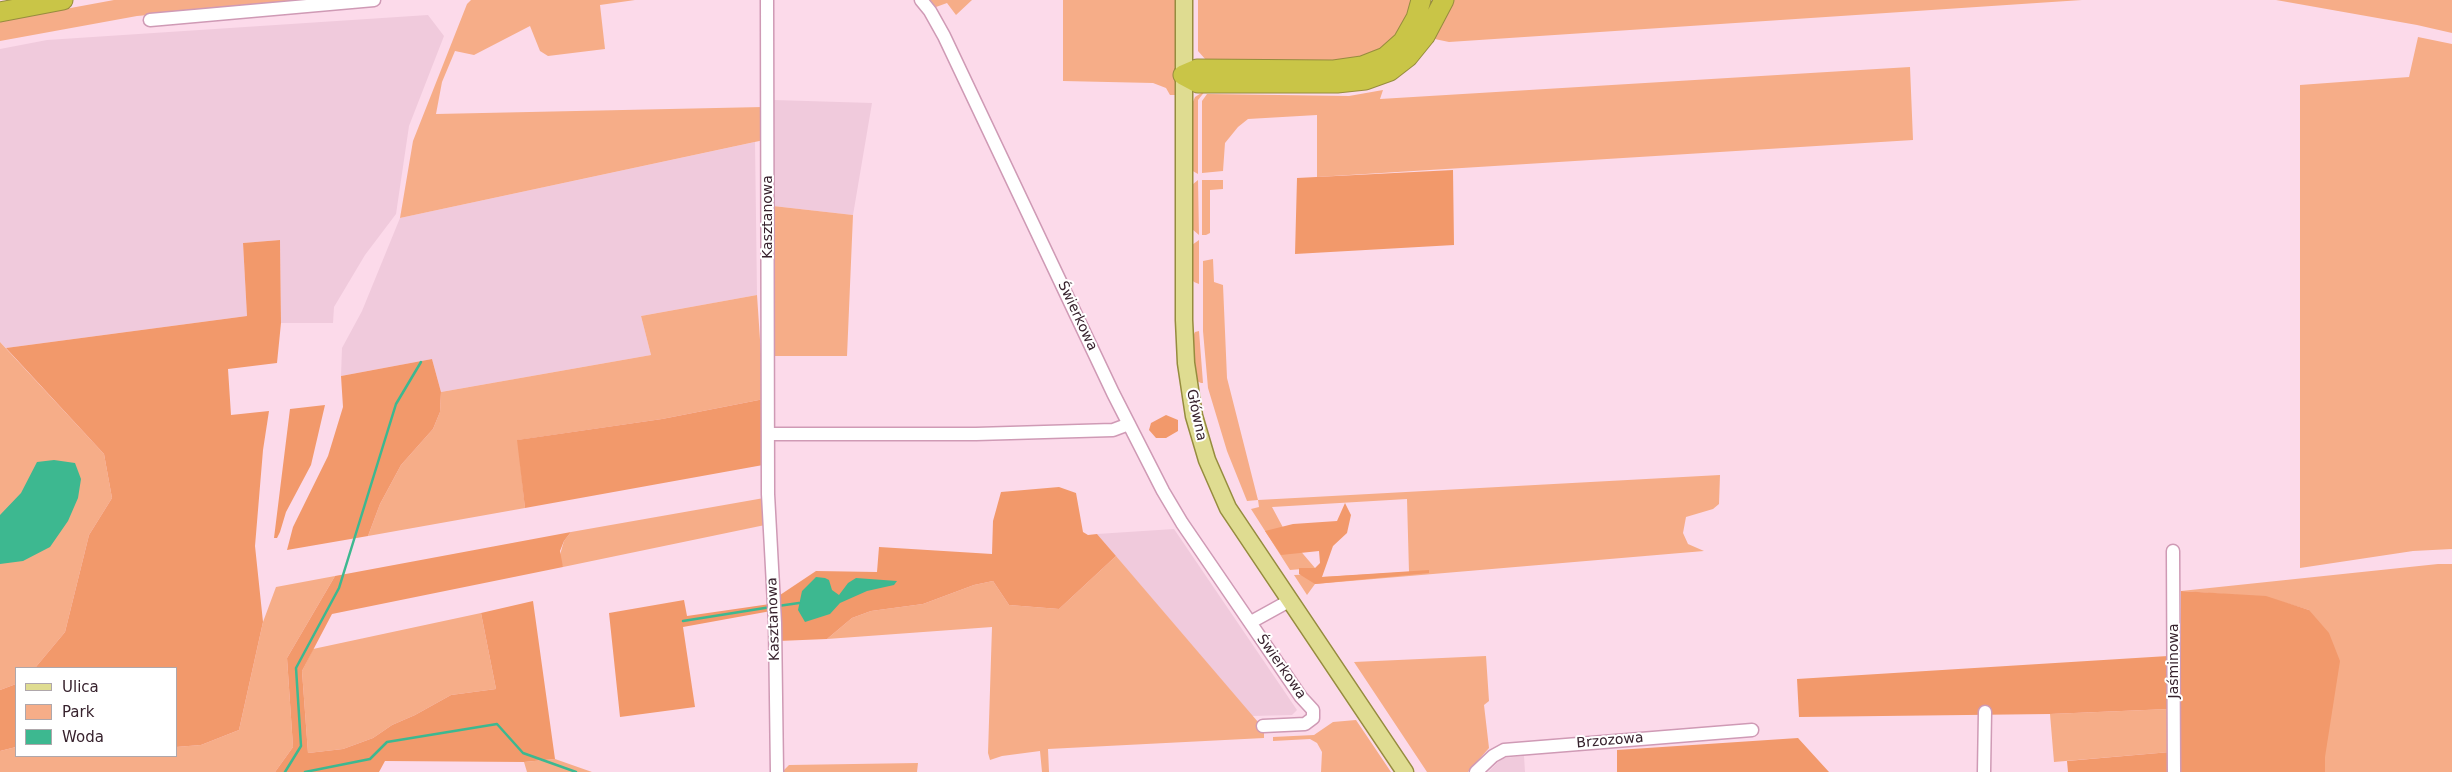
<!DOCTYPE html>
<meta charset="utf-8">
<style>
body{margin:0}
#map{position:relative;width:2452px;height:772px;overflow:hidden;background:#fcdaea;font-family:"DejaVu Sans",sans-serif}
canvas{display:block}
.legend{position:absolute;left:15px;top:667px;width:162px;height:90px;box-sizing:border-box;background:#fff;border:1px solid #afa7ab;margin:0;padding:6px 9px;list-style:none;font-size:15px;color:#37222d}
.legend li{display:flex;align-items:center;gap:10px;height:25px}
.legend b{width:25px;border:1px solid #afa7ab}
</style>
<div id="map">
<canvas width="2452" height="772"></canvas>
<ul class="legend">
<li><b style="height:6px;background:#dfdc91"></b>Ulica</li>
<li><b style="height:14px;background:#f6ad88"></b>Park</li>
<li><b style="height:14px;background:#3db890"></b>Woda</li>
</ul>
</div>
<script>
const ctx = document.querySelector('canvas').getContext('2d');
ctx.lineJoin = 'round';
function fill(path, color) {
  ctx.fillStyle = color;
  ctx.fill(path, 'evenodd');
}
function shape(rows) {
  const path = new Path2D();
  for (const r of rows) {
    path.moveTo(r[0], r[1]);
    for (let i = 2; i < r.length; i += 2) path.lineTo(r[i], r[i + 1]);
  }
  return path;
}
function strokePath(path, color, width, dash) {
  ctx.strokeStyle = color;
  ctx.lineWidth = width;
  ctx.lineCap = dash ? 'butt' : 'round';
  ctx.setLineDash(dash || []);
  ctx.stroke(path);
}
function drawText(font, color, halo, rows, align = 'center') {
  ctx.font = font + ' "DejaVu Sans",sans-serif';
  ctx.lineWidth = 4;
  ctx.setLineDash([]);
  ctx.textBaseline = 'middle';
  ctx.strokeStyle = halo;
  ctx.fillStyle = color;
  for (const [text, x, y, turn = 0] of rows) {
    ctx.save();
    ctx.translate(x, y);
    ctx.rotate((+turn || 0) * Math.PI / 180);
    ctx.textAlign = isNaN(turn) ? turn : align;
    if (halo) ctx.strokeText(text, 0, 0);
    ctx.fillText(text, 0, 0);
    ctx.restore();
  }
}
const built = shape([
 [428,15,444,36,409,126,396,214,365,255,334,307,333,323,281,323,280,240,243,243,247,316,6,348,0,342,0,49,47,40],
 [774,100,872,103,853,215,773,206],
 [755,142,757,295,641,316,651,355,441,392,432,359,341,376,342,348,362,311,400,218],
 [1174,529,1297,710,1292,715,1252,716,1097,534],
 [1524,756,1525,772,1488,772,1502,758]
]);
const green = shape([
 [114,0,313,0,137,16,0,41,0,21],
 [471,0,635,0,600,5,605,49,548,56,540,51,530,26,474,55,455,51,442,82,436,114,763,107,764,140,400,218,413,141,467,4],
 [930,0,972,0,956,15,947,3,936,7],
 [1063,0,1176,0,1175,95,1170,95,1166,88,1153,83,1063,81],
 [1198,0,1415,0,1390,46,1355,62,1206,60,1198,51],
 [1451,0,2082,0,1449,42,1430,38],
 [2276,0,2452,0,2452,33,2417,25],
 [2418,37,2452,44,2452,549,2413,551,2300,568,2300,85,2409,77],
 [1910,67,1913,140,1317,177,1317,115,1248,119,1238,127,1225,143,1223,171,1202,173,1202,101,1207,94,1349,96,1383,90,1380,99],
 [1206,90,1198,100,1198,174,1191,170,1192,104,1195,97],
 [1198,180,1199,235,1192,229,1192,185],
 [1202,180,1223,180,1223,189,1210,190,1210,233,1206,235,1202,235],
 [773,206,853,215,847,356,772,356],
 [1199,240,1199,284,1194,282,1191,278,1192,245],
 [1213,259,1214,282,1223,285,1227,378,1258,500,1720,475,1719,504,1713,509,1686,517,1683,533,1688,544,1704,551,1315,584,1307,595,1294,575,1320,574,1322,577,1409,572,1407,499,1272,507,1287,535,1315,568,1290,570,1251,509,1259,507,1258,500,1247,501,1227,451,1208,388,1203,331,1203,261],
 [757,295,764,399,662,419,518,440,525,508,368,536,380,504,401,465,433,429,440,412,441,392,651,355,641,316],
 [1199,331,1203,383,1201,383,1195,380,1192,338,1195,332],
 [0,342,104,454,112,498,89,535,65,632,35,668,16,668,16,684,0,690],
 [764,498,765,525,563,567,559,558,564,541,571,532],
 [1116,556,1264,729,1264,738,1048,749,1049,772,1042,772,1040,751,1002,756,990,760,988,753,992,627,827,639,852,618,871,611,923,604,974,585,993,581,1009,605,1059,609],
 [2438,564,2452,564,2452,772,2325,772,2309,610,2266,597,2181,591],
 [335,576,287,658,293,747,275,772,0,772,0,751,16,747,16,756,176,756,176,747,201,745,239,730,263,622,276,587],
 [481,613,496,689,451,695,415,715,392,725,373,738,343,749,308,753,302,671,313,649],
 [1486,656,1489,701,1484,705,1489,748,1468,772,1427,772,1354,662],
 [2169,709,2170,752,2054,762,2050,714],
 [1356,720,1391,772,1321,772,1322,752,1317,743,1310,739,1273,741,1273,737,1314,735,1333,722],
 [555,759,592,772,527,772,524,762],
 [918,763,917,772,782,772,789,765]
]);
const forest = shape([
 [1453,170,1454,245,1295,254,1297,178],
 [280,240,281,323,277,363,228,369,231,415,269,411,263,450,255,546,263,622,239,730,201,745,176,747,176,668,35,668,65,632,89,535,112,498,104,454,6,348,247,316,243,243],
 [432,359,441,392,440,412,433,429,401,465,380,504,368,536,287,550,293,527,328,456,343,407,341,376],
 [764,399,763,465,525,508,517,440,662,419],
 [325,405,311,465,286,512,280,532,277,538,274,538,290,409],
 [1166,415,1178,420,1178,431,1166,438,1156,438,1149,430,1151,423],
 [1059,487,1076,493,1083,532,1088,535,1097,534,1116,556,1059,609,1009,605,993,581,974,585,923,604,871,611,852,618,827,639,778,641,777,597,816,571,877,572,879,547,992,554,993,521,1001,492],
 [1345,503,1351,515,1347,533,1333,546,1322,577,1429,570,1429,573,1315,584,1299,574,1299,568,1315,568,1320,563,1319,551,1281,555,1265,531,1293,524,1337,521],
 [571,532,564,541,560,551,563,567,332,614,302,671,308,753,343,749,373,738,392,725,415,715,451,695,496,689,481,613,533,601,555,759,524,762,385,761,379,772,275,772,293,747,287,658,335,576],
 [2181,591,2266,596,2309,610,2329,633,2340,661,2325,757,2325,772,2181,772],
 [684,600,687,616,770,604,771,611,683,627,695,707,620,717,609,613],
 [2168,656,2169,709,2050,714,1799,717,1797,679],
 [16,684,16,747,0,751,0,690],
 [1798,738,1829,772,1617,772,1617,750],
 [2170,752,2170,772,2068,772,2067,761]
]);
const water = shape([
 [54,460,75,463,81,479,78,498,68,521,50,547,23,561,0,564,0,515,21,493,37,462],
 [816,577,825,578,829,580,832,590,839,595,848,583,856,578,897,581,894,585,867,591,840,603,830,614,805,622,798,610,802,591]
]);
const stream = shape([
 [778,606,799,603],
 [683,621,771,607],
 [285,772,301,746,296,668,339,588,396,404,421,362],
 [305,772,370,759,387,742,497,724,523,753,576,772]
]);
const minor = shape([
 [767,0,768,494,775,623,777,772],
 [921,0,930,11,944,36,1113,393,1163,491,1182,523,1301,697,1313,710,1313,718,1305,724,1263,726],
 [150,20,374,0],
 [769,434,976,434,1113,430,1129,424],
 [2173,551,2174,772],
 [1251,622,1289,601],
 [1476,772,1493,756,1504,750,1752,730],
 [1984,772,1985,712]
]);
const major = shape([
 [1184,0,1184,320,1186,363,1194,416,1207,460,1228,508,1405,772]
]);
const highway = shape([
 [0,12,63,0],
 [1183,75,1198,83,1337,83,1365,80,1390,71,1408,57,1425,36,1444,0],
 [1183,75,1197,69,1334,70,1362,66,1385,57,1403,41,1416,18,1421,0]
]);
const streetNames = [
 ["Kasztanowa",768,217,-90],
 ["Świerkowa",1077,316,65],
 ["Główna",1196,415,78],
 ["Kasztanowa",774,619,-92],
 ["Jaśminowa",2174,661,-90],
 ["Świerkowa",1281,667,55],
 ["Brzozowa",1610,741,-5]
];
fill(built, '#f0cadc');
fill(green, '#f6ad88');
fill(forest, '#f2996b');
fill(water, '#3db890');
strokePath(stream, '#3db890', 2.5);
strokePath(minor, '#cf9ab5', 15);
strokePath(major, '#968c3e', 19);
strokePath(highway, '#968c3e', 21);
strokePath(minor, '#fff', 12);
strokePath(major, '#dfdc91', 16);
strokePath(highway, '#c9c547', 19);
drawText('14px', '#37222d', '#fff', streetNames);
</script>
